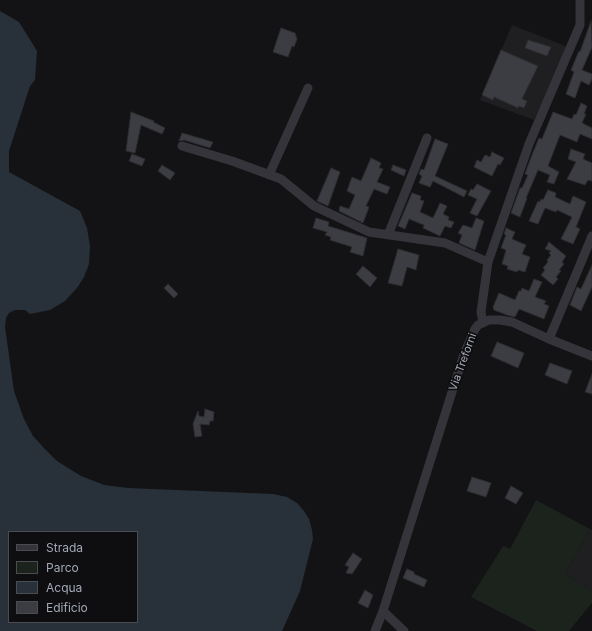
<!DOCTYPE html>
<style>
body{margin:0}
#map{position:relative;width:592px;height:631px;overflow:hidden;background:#131315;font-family:Inter,sans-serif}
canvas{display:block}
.legend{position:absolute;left:8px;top:531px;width:130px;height:92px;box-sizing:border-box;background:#0e0e10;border:1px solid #4a4c52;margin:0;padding:5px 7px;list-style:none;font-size:12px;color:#a3a8b6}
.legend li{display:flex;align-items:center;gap:8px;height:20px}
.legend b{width:20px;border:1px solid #4a4c52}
</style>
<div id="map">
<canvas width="592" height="631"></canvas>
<ul class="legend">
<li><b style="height:5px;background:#34343a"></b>Strada</li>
<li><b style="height:11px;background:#1b231c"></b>Parco</li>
<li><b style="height:11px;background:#283139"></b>Acqua</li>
<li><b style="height:11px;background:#3c3d42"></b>Edificio</li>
</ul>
</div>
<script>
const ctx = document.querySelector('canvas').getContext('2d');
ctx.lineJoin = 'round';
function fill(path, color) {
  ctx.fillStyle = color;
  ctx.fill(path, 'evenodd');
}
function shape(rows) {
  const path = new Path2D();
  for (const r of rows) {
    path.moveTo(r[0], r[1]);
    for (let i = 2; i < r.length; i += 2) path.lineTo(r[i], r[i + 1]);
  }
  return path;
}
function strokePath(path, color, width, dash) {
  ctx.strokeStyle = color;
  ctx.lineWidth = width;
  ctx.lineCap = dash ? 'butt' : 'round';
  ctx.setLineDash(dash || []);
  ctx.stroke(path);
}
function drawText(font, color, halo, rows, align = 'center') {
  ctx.font = font + ' Inter,sans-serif';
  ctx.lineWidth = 3.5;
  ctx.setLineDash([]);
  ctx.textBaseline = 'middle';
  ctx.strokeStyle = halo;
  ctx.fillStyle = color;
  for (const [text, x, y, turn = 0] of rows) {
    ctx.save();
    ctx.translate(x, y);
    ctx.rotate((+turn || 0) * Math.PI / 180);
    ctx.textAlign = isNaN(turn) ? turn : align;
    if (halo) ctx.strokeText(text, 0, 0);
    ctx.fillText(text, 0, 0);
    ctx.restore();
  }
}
const built = shape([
 [512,25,568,47,555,78,534,120,480,100],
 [590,529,592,530,592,590,565,574]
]);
const green = shape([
 [536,500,590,529,565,574,592,590,592,603,569,631,537,631,471,597,503,546,510,549]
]);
const water = shape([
 [0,11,19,22,37,51,35,80,30,86,9,151,9,172,80,211,87,228,90,246,89,264,84,277,77,288,65,301,50,310,30,314,25,310,15,310,9,313,6,318,5,327,14,391,24,419,33,436,43,447,57,461,81,476,104,485,128,488,273,494,287,497,297,503,304,511,309,519,312,530,313,539,300,591,282,631,0,631],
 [9,532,137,532,137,622,9,622]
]);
const building = shape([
 [591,21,592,47,582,70,592,74,592,79,589,85,581,81,575,98,566,94,574,72,571,70,579,51,580,52,591,21],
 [281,28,295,33,297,39,294,47,292,46,288,57,273,52,281,28],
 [528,40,551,47,547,56,525,48,528,40],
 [501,50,538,66,522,99,527,101,524,108,519,106,518,108,494,97,493,100,482,95,501,50],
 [581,103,587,106,584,114,586,114,582,123,592,128,592,139,580,134,577,142,560,135,548,166,559,172,554,184,547,182,550,175,538,170,526,198,527,198,520,217,511,213,520,188,522,188,528,175,525,174,530,160,539,138,542,139,553,112,572,119,574,114,576,115,581,103],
 [131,112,154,121,153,122,165,128,162,134,141,125,135,153,126,151,131,112],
 [182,133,213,142,210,148,184,140,179,141,182,133],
 [435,139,448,144,435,176,467,191,464,197,433,181,430,187,419,183,422,176,419,174,421,169,424,170,435,139],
 [571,149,585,154,583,159,592,163,592,181,588,180,585,185,567,179,576,162,568,159,571,149],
 [492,152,504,158,500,165,498,164,492,176,474,167,477,160,481,162,485,155,490,157,492,152],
 [132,154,145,159,142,166,129,161,132,154],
 [371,158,381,163,379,168,383,169,377,182,390,187,387,194,374,189,366,206,369,207,363,223,339,211,340,206,349,209,355,195,347,191,352,177,361,181,371,158],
 [162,165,175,173,170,180,158,171,162,165],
 [393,165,406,170,404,176,391,170,393,165],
 [331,168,340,172,328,206,317,201,331,168],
 [477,184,491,191,477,216,470,213,477,199,468,195,471,189,473,190,477,184],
 [548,190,556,193,555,197,570,204,573,196,586,202,576,227,580,229,573,244,561,239,572,217,557,210,556,212,545,208,538,224,529,221,538,201,540,202,541,199,543,200,548,190],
 [412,193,421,196,420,200,424,201,420,212,433,218,440,203,447,206,443,214,449,217,448,220,454,222,451,228,445,226,440,236,423,228,424,225,409,219,405,229,398,226,412,193],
 [316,218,329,222,328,226,367,238,363,256,350,252,352,247,330,240,331,237,325,235,327,232,313,228,316,218],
 [476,218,484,221,475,250,459,243,462,235,458,233,463,225,472,228,476,218],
 [506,228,515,232,512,239,526,245,522,254,530,257,525,272,518,270,517,272,507,269,508,266,502,264,506,250,501,248,506,235,504,234,506,228],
 [549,242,566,256,562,262,564,264,559,270,561,271,556,277,558,279,553,285,541,275,545,270,543,268,548,262,547,260,551,255,549,253,551,251,545,249,549,242],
 [398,249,419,255,416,270,407,267,402,286,388,283,398,249],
 [592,265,592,287,581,311,570,305,577,287,581,289,592,265],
 [363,266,377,278,370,287,356,274,363,266],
 [534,279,542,282,535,297,546,301,544,304,549,306,544,319,519,309,515,317,507,315,494,310,493,307,499,293,515,300,519,291,521,291,522,288,529,291,534,279],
 [168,284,178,294,174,298,164,288,168,284],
 [497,342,524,353,518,368,491,356,497,342],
 [550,363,572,371,567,384,545,375,550,363],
 [592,374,592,394,585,392,592,374],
 [205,409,214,412,213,421,210,421,209,425,200,424,202,436,195,437,193,424,198,411,199,416,204,417,205,409],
 [472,477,491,483,486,497,467,491,472,477],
 [511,486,523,493,516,504,505,498,511,486],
 [353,553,362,559,352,574,346,573,349,567,345,565,353,553],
 [407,569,414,572,414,574,427,580,424,587,403,578,407,569],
 [365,590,373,595,368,608,358,603,365,590]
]);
const minor = shape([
 [182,146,232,161,281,179,314,206,369,232,445,243,488,262],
 [269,175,308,88],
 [388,235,427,138],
 [483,323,481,312,488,262,529,144,580,25,580,0],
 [549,339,592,236],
 [383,611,404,631],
 [375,631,383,611,464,354,475,329,478,325,489,320,500,320,512,322,549,339,592,356]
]);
const streetNames = [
 ["Via Treforni",463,362,-70]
];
fill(built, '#1f1f22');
fill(green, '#1b231c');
fill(water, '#283139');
fill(building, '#3c3d42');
strokePath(building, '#2d2d31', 1);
strokePath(minor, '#34343a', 9);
drawText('11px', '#a3a8b6', '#0e0e10', streetNames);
</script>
